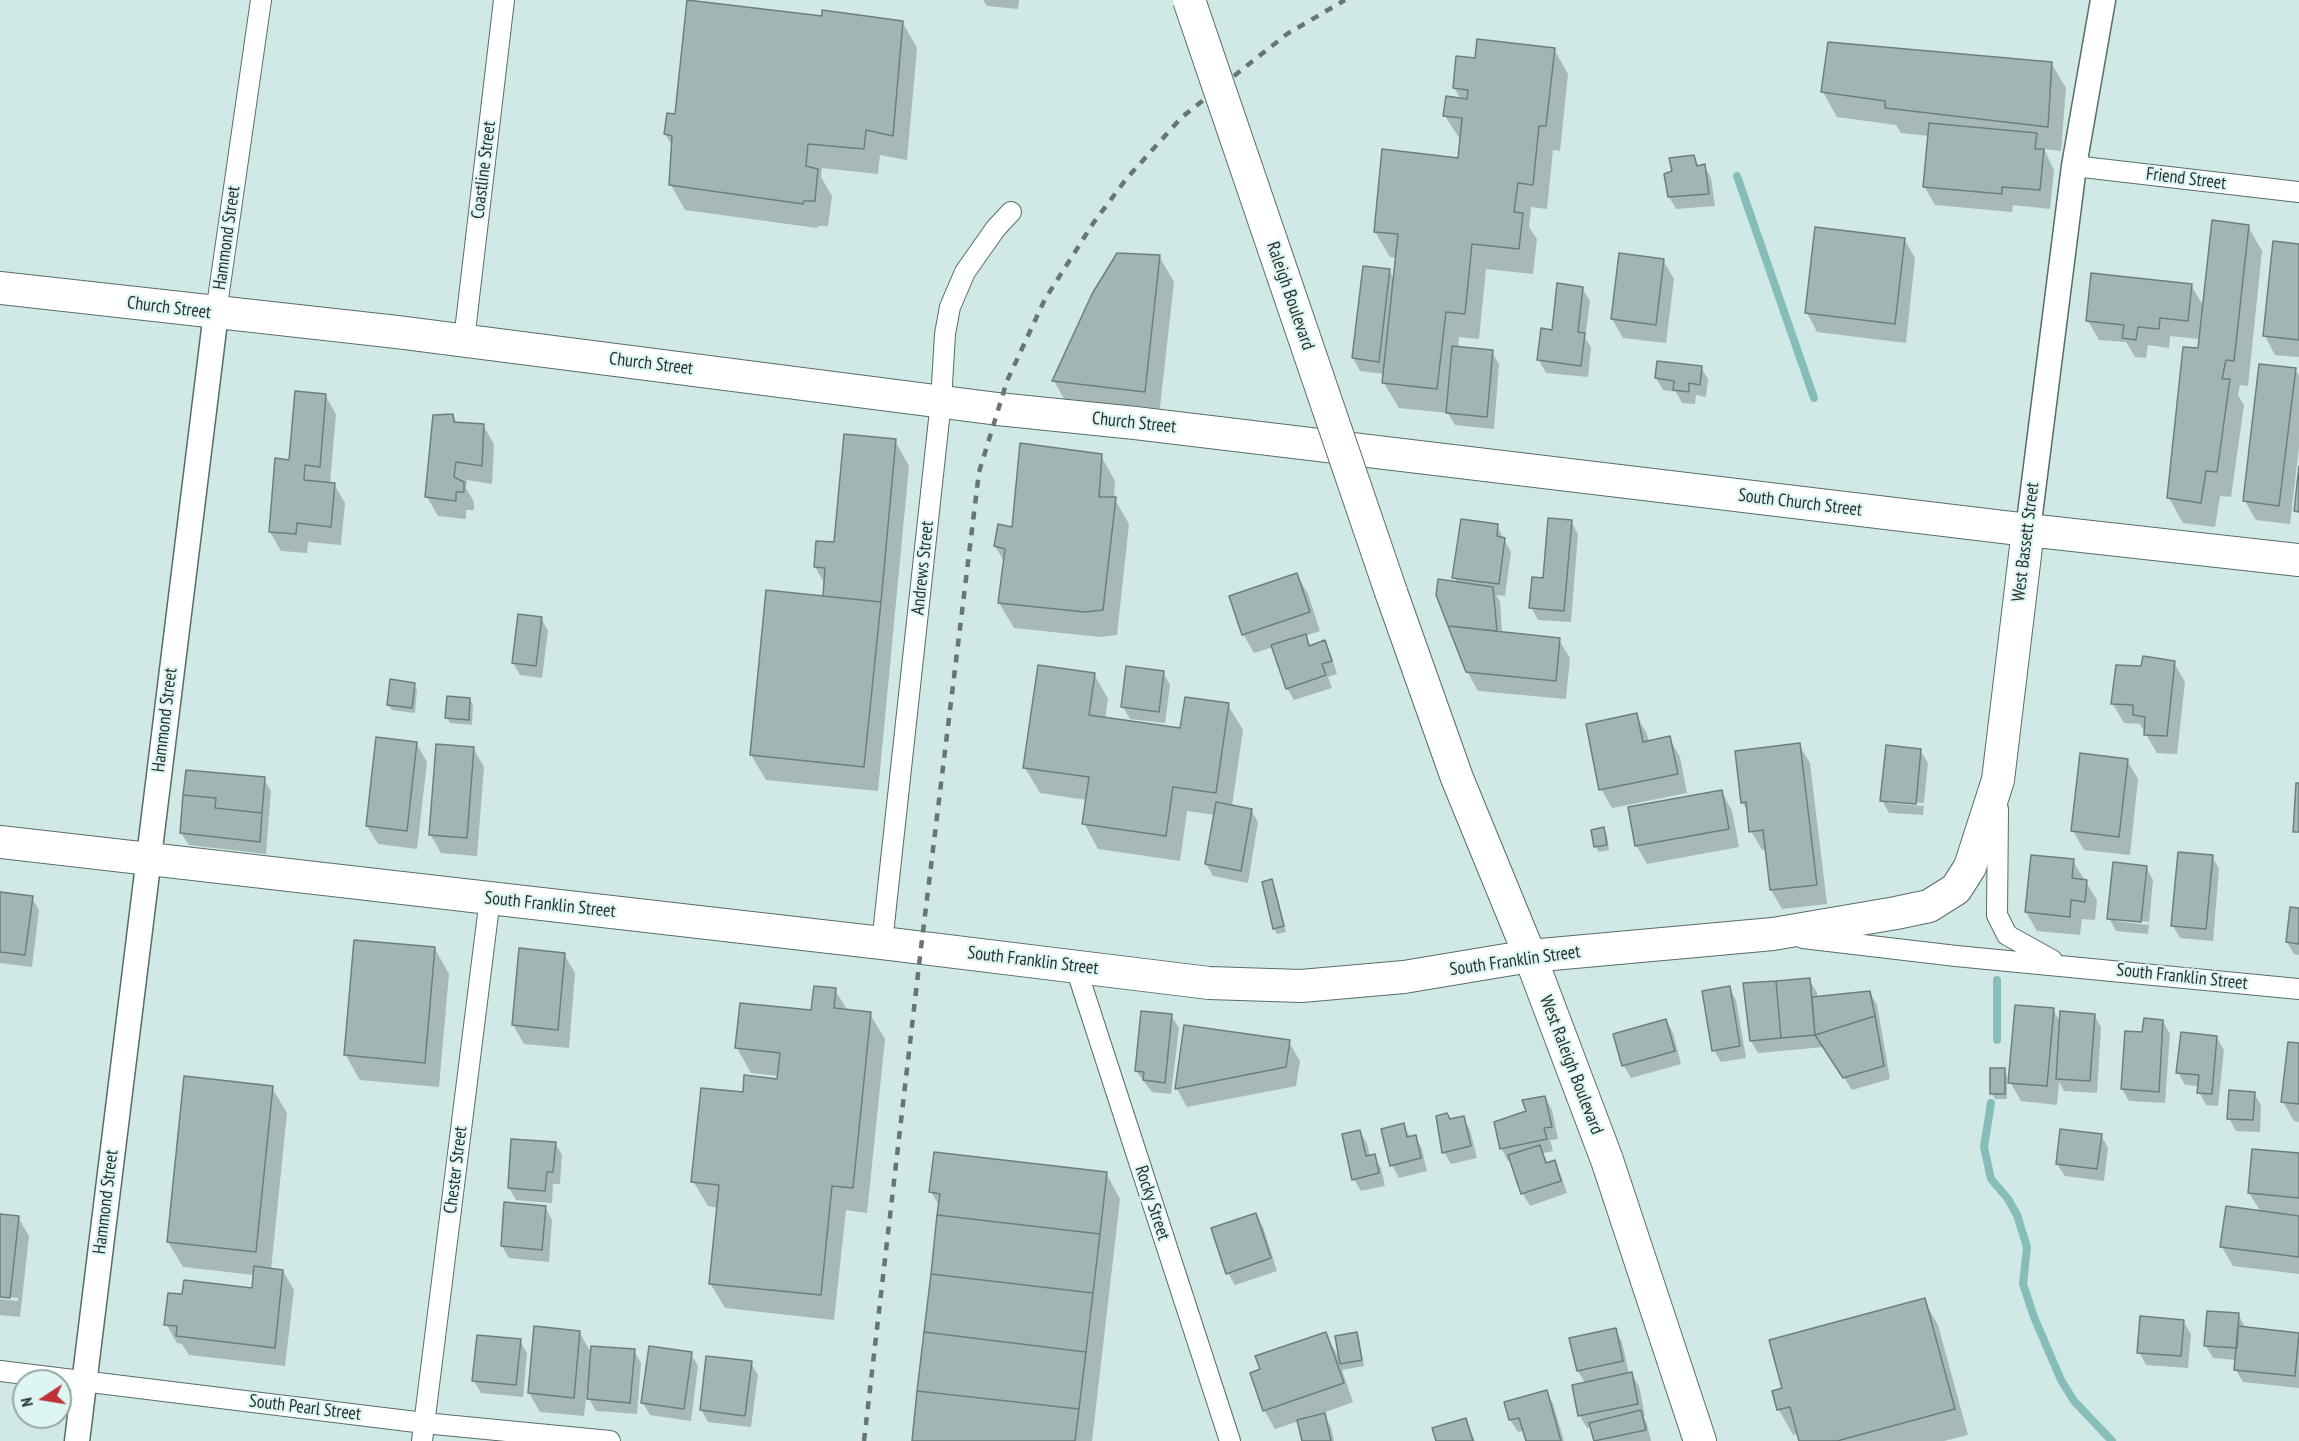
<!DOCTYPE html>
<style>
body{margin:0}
#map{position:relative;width:2299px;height:1441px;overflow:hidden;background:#d0e8e6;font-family:"PT Sans Narrow",sans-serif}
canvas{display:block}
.north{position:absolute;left:12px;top:1369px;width:60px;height:60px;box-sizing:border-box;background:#ddf6f3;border:2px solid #95a7a5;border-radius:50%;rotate:258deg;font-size:16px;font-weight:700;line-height:24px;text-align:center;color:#283130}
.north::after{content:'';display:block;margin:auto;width:21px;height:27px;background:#c13139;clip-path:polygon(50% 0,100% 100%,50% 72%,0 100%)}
</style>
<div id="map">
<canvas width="2299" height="1441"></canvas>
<div class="north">N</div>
</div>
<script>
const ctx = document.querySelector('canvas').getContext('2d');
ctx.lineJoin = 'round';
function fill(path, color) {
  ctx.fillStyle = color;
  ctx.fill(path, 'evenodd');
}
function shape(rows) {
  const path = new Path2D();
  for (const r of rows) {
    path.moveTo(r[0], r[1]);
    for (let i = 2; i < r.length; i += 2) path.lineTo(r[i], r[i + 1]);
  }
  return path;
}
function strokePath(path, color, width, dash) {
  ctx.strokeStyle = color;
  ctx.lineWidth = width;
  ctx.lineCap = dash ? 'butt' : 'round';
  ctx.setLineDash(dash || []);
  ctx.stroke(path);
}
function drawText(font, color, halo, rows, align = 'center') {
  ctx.font = font + ' "PT Sans Narrow",sans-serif';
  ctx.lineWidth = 4.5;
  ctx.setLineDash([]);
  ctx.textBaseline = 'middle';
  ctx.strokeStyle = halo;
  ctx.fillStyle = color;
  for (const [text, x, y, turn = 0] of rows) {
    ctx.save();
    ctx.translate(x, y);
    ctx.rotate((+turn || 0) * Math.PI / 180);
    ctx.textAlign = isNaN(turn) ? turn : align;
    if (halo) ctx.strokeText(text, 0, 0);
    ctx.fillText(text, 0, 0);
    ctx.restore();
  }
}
const shadow = shape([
 [983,0,1019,0,1018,9,987,6],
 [823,18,903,23,917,48,907,160,880,155,878,174,822,168,821,177,832,196,828,226,818,226,817,228,685,210,671,185,673,147,665,134,677,116],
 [1554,49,1568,74,1560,151,1553,150,1547,209,1531,207,1529,227,1537,239,1533,274,1486,269,1479,339,1459,337,1458,349,1492,352,1499,364,1494,429,1455,425,1448,413,1399,408,1384,383,1385,374,1360,371,1353,358,1389,270,1395,281,1397,258,1390,257,1375,232,1460,159,1461,141,1445,116,1461,99,1454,88,1477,60],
 [2051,63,2066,88,2061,151,2044,149,2054,170,2050,209,2013,205,2012,212,1935,205,1924,186,1929,136,1901,133,1896,125,1837,117,1823,92],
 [1693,156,1699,167,1704,166,1711,178,1715,206,1676,209,1669,197,1674,173],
 [2248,226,2262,251,2248,386,2240,385,2238,395,2244,405,2231,497,2220,496,2215,527,2183,523,2169,498,2200,339,2170,336,2169,348,2148,345,2146,358,2135,357,2126,342,2099,340,2088,321,2191,285,2204,307],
 [1904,239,1915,258,1906,343,1817,332,1807,313],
 [2299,245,2299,357,2275,355,2265,336],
 [1159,256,1174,282,1159,416,1068,406,1054,381],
 [1663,260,1674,279,1666,343,1623,338,1612,319],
 [1582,288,1590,301,1585,338,1591,347,1588,377,1546,373,1539,360,1553,331],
 [1701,367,1708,379,1706,397,1696,395,1695,404,1682,403,1676,392,1663,390,1656,378],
 [2295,369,2299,376,2299,447,2290,524,2256,520,2245,501],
 [325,395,336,414,330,484,334,484,345,503,341,545,308,542,307,553,281,551,270,532,290,461],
 [453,415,457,423,483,425,494,444,492,484,467,480,466,488,474,502,474,510,466,510,466,519,438,516,427,497],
 [895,441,909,466,878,791,766,780,751,755,824,598,825,584,815,567,835,544],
 [1101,456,1115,481,1114,498,1129,524,1117,635,1100,637,1014,628,999,603,1005,563,995,546,1013,529],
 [1571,521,1578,534,1571,622,1538,620,1531,607],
 [1497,526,1511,552,1505,596,1496,595,1500,601,1502,633,1559,640,1570,658,1566,699,1478,691,1467,671,1437,595,1457,583,1454,577],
 [1297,575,1308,594,1320,631,1305,636,1311,647,1324,642,1331,655,1337,674,1328,677,1332,688,1294,700,1287,688,1273,647,1254,653,1243,634],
 [541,618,548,631,542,678,520,675,513,663],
 [2174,663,2185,682,2177,754,2157,753,2140,724,2124,723,2113,704,2117,666,2142,667],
 [1163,672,1170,685,1165,723,1130,719,1123,707],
 [1094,674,1108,699,1105,719,1182,730,1228,705,1243,730,1232,806,1251,810,1258,822,1248,883,1213,876,1206,864,1215,815,1187,811,1180,861,1098,849,1084,823,1087,800,1040,793,1025,768],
 [414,684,417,690,415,713,392,710,388,705],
 [470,699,473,705,472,725,450,723,447,718],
 [1636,715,1647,734,1649,742,1669,738,1680,757,1687,793,1612,808,1601,789],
 [416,743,427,762,417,849,378,844,367,826],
 [1799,745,1810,763,1827,904,1782,909,1771,890,1767,850,1762,850,1751,831,1749,814,1742,802],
 [473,748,484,767,477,856,441,853,430,834],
 [1920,750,1928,763,1924,803,1888,800,1888,803,1924,806,1923,815,1889,813,1882,800],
 [2127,760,2138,779,2130,855,2084,850,2073,831],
 [264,779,271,791,266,854,189,845,181,833],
 [1722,792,1732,811,1739,847,1647,864,1636,845],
 [1604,829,1607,835,1609,850,1599,852,1596,847],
 [2212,856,2219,869,2213,941,2180,938,2173,926],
 [2073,861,2097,900,2095,920,2082,919,2080,935,2037,931,2026,912],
 [2146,867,2153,880,2148,934,2116,931,2109,918],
 [2115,918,2149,922,2148,925,2115,921],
 [1272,881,1275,887,1286,932,1277,934,1274,928],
 [0,893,32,898,39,910,32,967,0,963],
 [2299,909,2299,955,2294,954,2287,942],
 [435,949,449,974,439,1087,360,1080,345,1054],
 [520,950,564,954,575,973,569,1048,524,1044,513,1025],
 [1809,980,1817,992,1817,998,1870,993,1877,1005,1890,1079,1852,1090,1824,1047,1758,1053,1751,1041],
 [1729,988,1736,1000,1746,1058,1721,1062,1714,1050],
 [835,990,848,1011,870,1014,885,1039,867,1213,846,1210,834,1320,725,1308,710,1283,718,1208,708,1206,693,1181,744,1094,779,1080,779,1076,751,1073,737,1048,813,1012],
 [2053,1010,2061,1023,2094,1015,2101,1027,2097,1093,2064,1091,2059,1082,2057,1105,2021,1101,2010,1082],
 [1171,1015,1179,1028,1171,1094,1152,1092,1136,1071],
 [1666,1020,1673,1033,1681,1064,1631,1078,1624,1066,1615,1035],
 [2163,1021,2170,1034,2165,1103,2129,1101,2122,1089,2144,1034],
 [1186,1027,1289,1042,1300,1061,1296,1086,1187,1107,1177,1089],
 [2217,1038,2224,1050,2218,1106,2206,1105,2199,1092,2199,1086,2185,1085,2178,1072],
 [2299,1045,2299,1122,2294,1121,2283,1102],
 [2004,1069,2007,1075,2007,1099,1995,1099,1992,1093],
 [272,1088,287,1113,271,1270,283,1271,294,1290,285,1366,189,1355,182,1344,177,1343,166,1324,183,1296,253,1289,254,1275,183,1267,168,1242],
 [2254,1093,2261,1105,2260,1132,2236,1131,2229,1118],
 [1545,1097,1552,1110,1558,1139,1550,1140,1553,1151,1543,1153,1548,1164,1554,1162,1561,1175,1567,1193,1530,1206,1523,1194,1512,1160,1508,1161,1501,1148,1528,1112],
 [1463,1118,1470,1130,1477,1158,1451,1164,1444,1152],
 [1403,1125,1411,1138,1415,1136,1422,1149,1427,1171,1399,1178,1392,1165],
 [1360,1131,1367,1144,1370,1156,1374,1156,1381,1168,1385,1186,1361,1191,1354,1179],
 [2101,1135,2108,1148,2104,1181,2065,1176,2057,1164],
 [555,1143,562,1155,560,1184,553,1184,552,1203,516,1200,509,1188],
 [2299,1155,2299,1274,2233,1266,2222,1247,2261,1212,2249,1193],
 [1106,1173,1120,1199,1092,1441,914,1441,940,1207,931,1192],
 [545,1207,552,1220,549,1262,509,1258,502,1246],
 [0,1215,18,1217,29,1236,20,1317,0,1315,0,1299,18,1301,18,1298,0,1296],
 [1256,1215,1263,1227,1277,1271,1235,1285,1228,1273],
 [1924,1300,1938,1325,1968,1435,1944,1441,1801,1441,1799,1433,1793,1435,1779,1410,1784,1389],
 [2238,1314,2245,1327,2299,1334,2299,1388,2243,1382,2236,1370,2237,1360,2213,1358,2206,1346],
 [2183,1321,2191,1334,2188,1368,2146,1365,2139,1352],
 [1615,1329,1622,1342,1629,1374,1631,1374,1639,1386,1645,1416,1643,1416,1647,1424,1651,1441,1596,1441,1592,1427,1587,1428,1580,1416,1585,1383,1578,1371],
 [579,1332,592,1354,634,1351,641,1363,637,1414,596,1411,589,1399,589,1391,587,1390,584,1416,540,1412,529,1393],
 [1356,1333,1359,1339,1364,1366,1342,1370,1353,1402,1323,1413,1331,1427,1334,1441,1303,1441,1299,1421,1275,1429,1264,1410,1325,1334,1340,1359],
 [520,1341,527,1353,523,1397,481,1393,474,1381],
 [691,1354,698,1366,691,1421,650,1415,643,1403],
 [751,1363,758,1375,751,1427,708,1422,701,1409],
 [1546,1391,1553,1404,1564,1441,1528,1441,1525,1430,1518,1432,1510,1420,1506,1403],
 [1466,1420,1475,1441,1437,1441]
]);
const stream = shape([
 [1737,176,1814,398],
 [1997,1040,1997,980],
 [1991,1103,1984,1147,1991,1179,2008,1199,2017,1215,2027,1247,2023,1284,2034,1317,2061,1380,2074,1401,2112,1441]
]);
const building = shape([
 [687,0,822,16,822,10,903,21,893,136,866,130,864,149,808,144,806,166,818,169,815,201,804,201,803,204,669,185,672,136,664,134,667,113,675,114,687,0],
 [1477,39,1555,48,1546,126,1539,126,1533,185,1518,183,1514,212,1523,213,1519,249,1472,244,1465,314,1446,312,1437,389,1382,383,1398,234,1374,232,1382,149,1458,158,1462,118,1443,116,1446,96,1467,99,1468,90,1453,88,1456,56,1475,58,1477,39],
 [1828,42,2052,62,2048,127,1885,108,1885,101,1821,92,1828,42],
 [1929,123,2037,133,2035,149,2044,149,2040,190,2002,187,2002,194,1923,187,1929,123],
 [1694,155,1697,166,1705,164,1709,194,1668,197,1664,174,1672,171,1669,158,1694,155],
 [2212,220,2249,225,2234,361,2226,360,2222,379,2230,379,2217,472,2206,471,2201,503,2167,498,2183,347,2198,348,2212,220],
 [1815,227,1905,238,1895,324,1805,313,1815,227],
 [2273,241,2299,244,2299,340,2263,336,2273,241],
 [1117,253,1160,255,1145,392,1052,381,1092,294,1117,253],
 [1619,253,1664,259,1656,325,1611,319,1619,253],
 [1363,266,1390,269,1379,362,1352,358,1363,266],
 [2091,273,2192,284,2188,321,2160,318,2159,329,2138,327,2136,340,2122,338,2124,325,2086,321,2091,273],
 [1557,283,1583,287,1578,332,1585,333,1581,366,1537,360,1541,328,1552,330,1557,283],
 [1452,346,1493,350,1487,417,1446,413,1452,346],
 [1657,361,1702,366,1700,385,1689,383,1689,392,1673,390,1674,381,1655,378,1657,361],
 [2259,364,2296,368,2279,506,2243,501,2259,364],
 [295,391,326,394,320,467,305,465,304,480,335,483,331,527,297,523,296,534,269,532,275,458,289,460,295,391],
 [453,414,454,422,484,424,482,466,456,462,454,477,464,482,464,492,456,492,456,501,425,497,433,415,453,414],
 [844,434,896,439,881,602,823,596,825,568,814,567,816,541,834,542,844,434],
 [1020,443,1102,454,1099,497,1116,497,1103,610,1085,612,998,603,1005,549,994,546,998,524,1012,527,1020,443],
 [2299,466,2299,512,2294,511,2299,466],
 [1548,518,1572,520,1564,611,1529,608,1532,577,1543,578,1548,518],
 [1461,519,1498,524,1497,536,1505,538,1499,584,1452,578,1461,519],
 [1297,573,1310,612,1242,635,1229,596,1297,573],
 [1438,579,1493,587,1497,631,1448,626,1436,595,1438,579],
 [766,590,881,602,864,767,750,755,766,590],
 [518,614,542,617,536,666,512,663,518,614],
 [1448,626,1560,638,1556,681,1466,672,1448,626],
 [1306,634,1309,646,1325,640,1332,661,1322,664,1326,675,1286,689,1271,645,1306,634],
 [2143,656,2175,661,2167,736,2144,735,2145,717,2133,715,2133,705,2111,704,2116,665,2141,666,2143,656],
 [1038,665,1095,673,1089,715,1180,728,1185,697,1229,703,1216,793,1173,787,1166,836,1082,824,1089,777,1023,768,1038,665],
 [1126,666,1164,671,1159,712,1121,707,1126,666],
 [390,679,415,683,412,708,387,705,390,679],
 [447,696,470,698,469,720,445,718,447,696],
 [1637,713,1643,742,1670,736,1678,774,1599,790,1586,724,1637,713],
 [376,737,417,742,407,831,366,826,376,737],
 [1800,743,1817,885,1770,890,1763,830,1749,832,1746,802,1741,803,1735,751,1800,743],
 [436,744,474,747,467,838,429,835,436,744],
 [1886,745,1921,749,1916,804,1880,801,1886,745],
 [2080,753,2128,759,2119,837,2071,831,2080,753],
 [186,770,265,777,262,813,215,808,216,798,183,795,186,770],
 [2296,783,2299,783,2299,832,2293,832,2296,783],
 [1722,790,1729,829,1635,846,1628,807,1722,790],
 [183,795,216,798,215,808,262,813,260,842,180,833,183,795],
 [1216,802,1252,809,1241,871,1205,864,1216,802],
 [1604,827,1607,845,1594,847,1591,830,1604,827],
 [2178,852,2213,855,2206,929,2171,926,2178,852],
 [2031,855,2074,859,2072,878,2087,880,2085,902,2071,900,2070,917,2025,912,2031,855],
 [2113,862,2147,866,2141,922,2107,919,2113,862],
 [1272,879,1284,926,1273,929,1262,882,1272,879],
 [0,892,33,896,25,955,0,952,0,892],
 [2290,907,2299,908,2299,944,2286,942,2290,907],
 [354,940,435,947,425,1063,344,1055,354,940],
 [519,948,565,953,558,1030,512,1025,519,948],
 [1810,978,1815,1035,1781,1038,1776,981,1810,978],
 [1776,981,1781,1038,1750,1041,1743,983,1776,981],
 [814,986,836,988,834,1008,871,1012,853,1188,832,1186,821,1295,709,1284,719,1185,691,1182,701,1088,743,1092,744,1075,777,1079,780,1053,735,1048,740,1003,811,1010,814,986],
 [1730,986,1740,1046,1712,1051,1702,991,1730,986],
 [1870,991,1875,1016,1815,1035,1812,997,1870,991],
 [2015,1005,2054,1008,2047,1086,2008,1083,2015,1005],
 [1141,1011,1172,1014,1165,1083,1143,1080,1144,1072,1135,1071,1141,1011],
 [2060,1011,2095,1014,2090,1081,2056,1079,2060,1011],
 [1875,1016,1884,1066,1843,1078,1815,1035,1875,1016],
 [2144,1018,2163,1020,2159,1092,2121,1089,2125,1031,2142,1032,2144,1018],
 [1666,1019,1675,1051,1622,1066,1613,1034,1666,1019],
 [1184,1025,1290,1040,1286,1067,1175,1089,1184,1025],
 [2181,1032,2217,1036,2212,1094,2197,1093,2199,1075,2176,1073,2181,1032],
 [2288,1042,2299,1043,2299,1104,2281,1102,2288,1042],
 [1990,1068,2005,1068,2005,1094,1990,1094,1990,1068],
 [184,1076,273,1086,256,1252,167,1242,184,1076],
 [2229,1090,2255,1092,2253,1120,2227,1119,2229,1090],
 [1545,1096,1552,1127,1544,1128,1547,1139,1500,1149,1494,1122,1526,1111,1522,1100,1545,1096],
 [1447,1113,1450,1119,1464,1116,1471,1146,1442,1153,1436,1116,1447,1113],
 [1404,1123,1407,1137,1416,1135,1421,1158,1390,1166,1381,1129,1404,1123],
 [2060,1129,2102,1134,2097,1169,2056,1164,2060,1129],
 [1360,1130,1366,1156,1375,1154,1379,1173,1352,1180,1342,1134,1360,1130],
 [511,1139,556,1142,553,1172,547,1172,545,1191,508,1188,511,1139],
 [1540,1145,1546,1163,1555,1160,1561,1181,1521,1194,1508,1155,1540,1145],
 [2252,1149,2299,1153,2299,1198,2248,1193,2252,1149],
 [934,1152,1107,1172,1100,1234,937,1215,940,1194,929,1192,934,1152],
 [504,1202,546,1206,542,1250,501,1246,504,1202],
 [2226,1206,2299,1216,2299,1257,2220,1247,2226,1206],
 [1256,1213,1271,1258,1226,1274,1211,1228,1256,1213],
 [0,1214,19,1216,10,1298,0,1297,0,1214],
 [937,1215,1100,1234,1093,1293,931,1274,937,1215],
 [254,1266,283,1270,275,1348,176,1336,177,1326,164,1325,168,1293,182,1294,184,1280,252,1288,254,1266],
 [931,1274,1093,1293,1086,1352,924,1332,931,1274],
 [1925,1298,1955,1409,1837,1441,1799,1441,1790,1407,1777,1410,1772,1391,1782,1388,1769,1340,1925,1298],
 [2207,1311,2239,1313,2237,1348,2204,1346,2207,1311],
 [2140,1316,2184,1320,2181,1356,2137,1353,2140,1316],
 [534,1326,580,1331,574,1398,528,1393,534,1326],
 [2238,1326,2299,1333,2295,1376,2234,1370,2238,1326],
 [1616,1328,1623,1361,1577,1371,1569,1338,1616,1328],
 [924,1332,1086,1352,1079,1409,917,1391,924,1332],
 [1326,1332,1344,1383,1263,1411,1250,1373,1260,1369,1255,1356,1326,1332],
 [1357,1332,1362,1360,1340,1364,1335,1336,1357,1332],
 [477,1335,521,1339,516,1385,472,1381,477,1335],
 [591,1346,635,1349,630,1403,587,1399,591,1346],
 [649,1346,692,1352,684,1409,641,1403,649,1346],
 [706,1356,752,1361,745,1416,700,1410,706,1356],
 [1632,1372,1638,1404,1578,1416,1572,1385,1632,1372],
 [1547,1390,1561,1441,1526,1441,1519,1418,1509,1420,1504,1402,1547,1390],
 [917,1391,1079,1409,1075,1441,912,1441,917,1391],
 [1641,1410,1646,1430,1594,1441,1589,1423,1641,1410],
 [1325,1413,1331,1441,1302,1441,1297,1420,1325,1413],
 [1466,1418,1473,1441,1436,1441,1432,1428,1466,1418]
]);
const minor = shape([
 [2074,166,2299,192],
 [216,313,261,0],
 [464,340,504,0],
 [1998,809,1997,915,2007,935,2052,960],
 [1803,938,1956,956,2299,989],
 [882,943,941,401,945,334,950,307,965,272,996,228,1011,212],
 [1075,965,1230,1441],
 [0,1371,424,1423,610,1441],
 [422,1441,490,898]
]);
const tertiary = shape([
 [2028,530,2074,166,2103,0],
 [77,1441,216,313]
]);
const primary = shape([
 [0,288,397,332,998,409,1135,423,2028,530,2299,560],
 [1391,592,1457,778,1530,956,1607,1160,1700,1441],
 [0,842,882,943,1209,983,1301,986,1404,977,1530,956,1773,934,1896,913,1929,906,1956,889,1970,867,1998,780,2028,530]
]);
const rail = shape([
 [864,1441,921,948,979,472,1007,381,1045,299,1094,222,1127,178,1182,117,1287,34,1345,0]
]);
const primaryBridge = shape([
 [1189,0,1391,592]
]);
const streetNames = [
 ["Coastline Street",484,170,-83],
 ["Friend Street",2186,179,7],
 ["Hammond Street",227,238,-82],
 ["Raleigh Boulevard",1290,296,71],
 ["Church Street",169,308,7],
 ["Church Street",651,364,7],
 ["Church Street",1134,423,6],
 ["South Church Street",1800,503,7],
 ["West Bassett Street",2026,542,-83],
 ["Andrews Street",923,568,-84],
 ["Hammond Street",165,720,-83],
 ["South Franklin Street",550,905,6],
 ["South Franklin Street",1033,961,7],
 ["South Franklin Street",1515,961,-8],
 ["South Franklin Street",2182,977,6],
 ["West Raleigh Boulevard",1571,1065,69],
 ["Chester Street",456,1170,-83],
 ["Hammond Street",106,1202,-83],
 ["Rocky Street",1152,1203,72],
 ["South Pearl Street",305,1408,7]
];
fill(shadow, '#0003');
strokePath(stream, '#86bdb9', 8);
fill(building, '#9fb6b4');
strokePath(building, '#6a807e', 1.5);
strokePath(minor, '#576d6b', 22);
strokePath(tertiary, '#576d6b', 27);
strokePath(primary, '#576d6b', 34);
strokePath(minor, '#fff', 20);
strokePath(tertiary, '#fff', 24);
strokePath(primary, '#fff', 32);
strokePath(rail, '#677574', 4.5, [8, 8]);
strokePath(primaryBridge, '#576d6b', 34, []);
strokePath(primaryBridge, '#fff', 32);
drawText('18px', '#283130', '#ddf6f3', streetNames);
</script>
